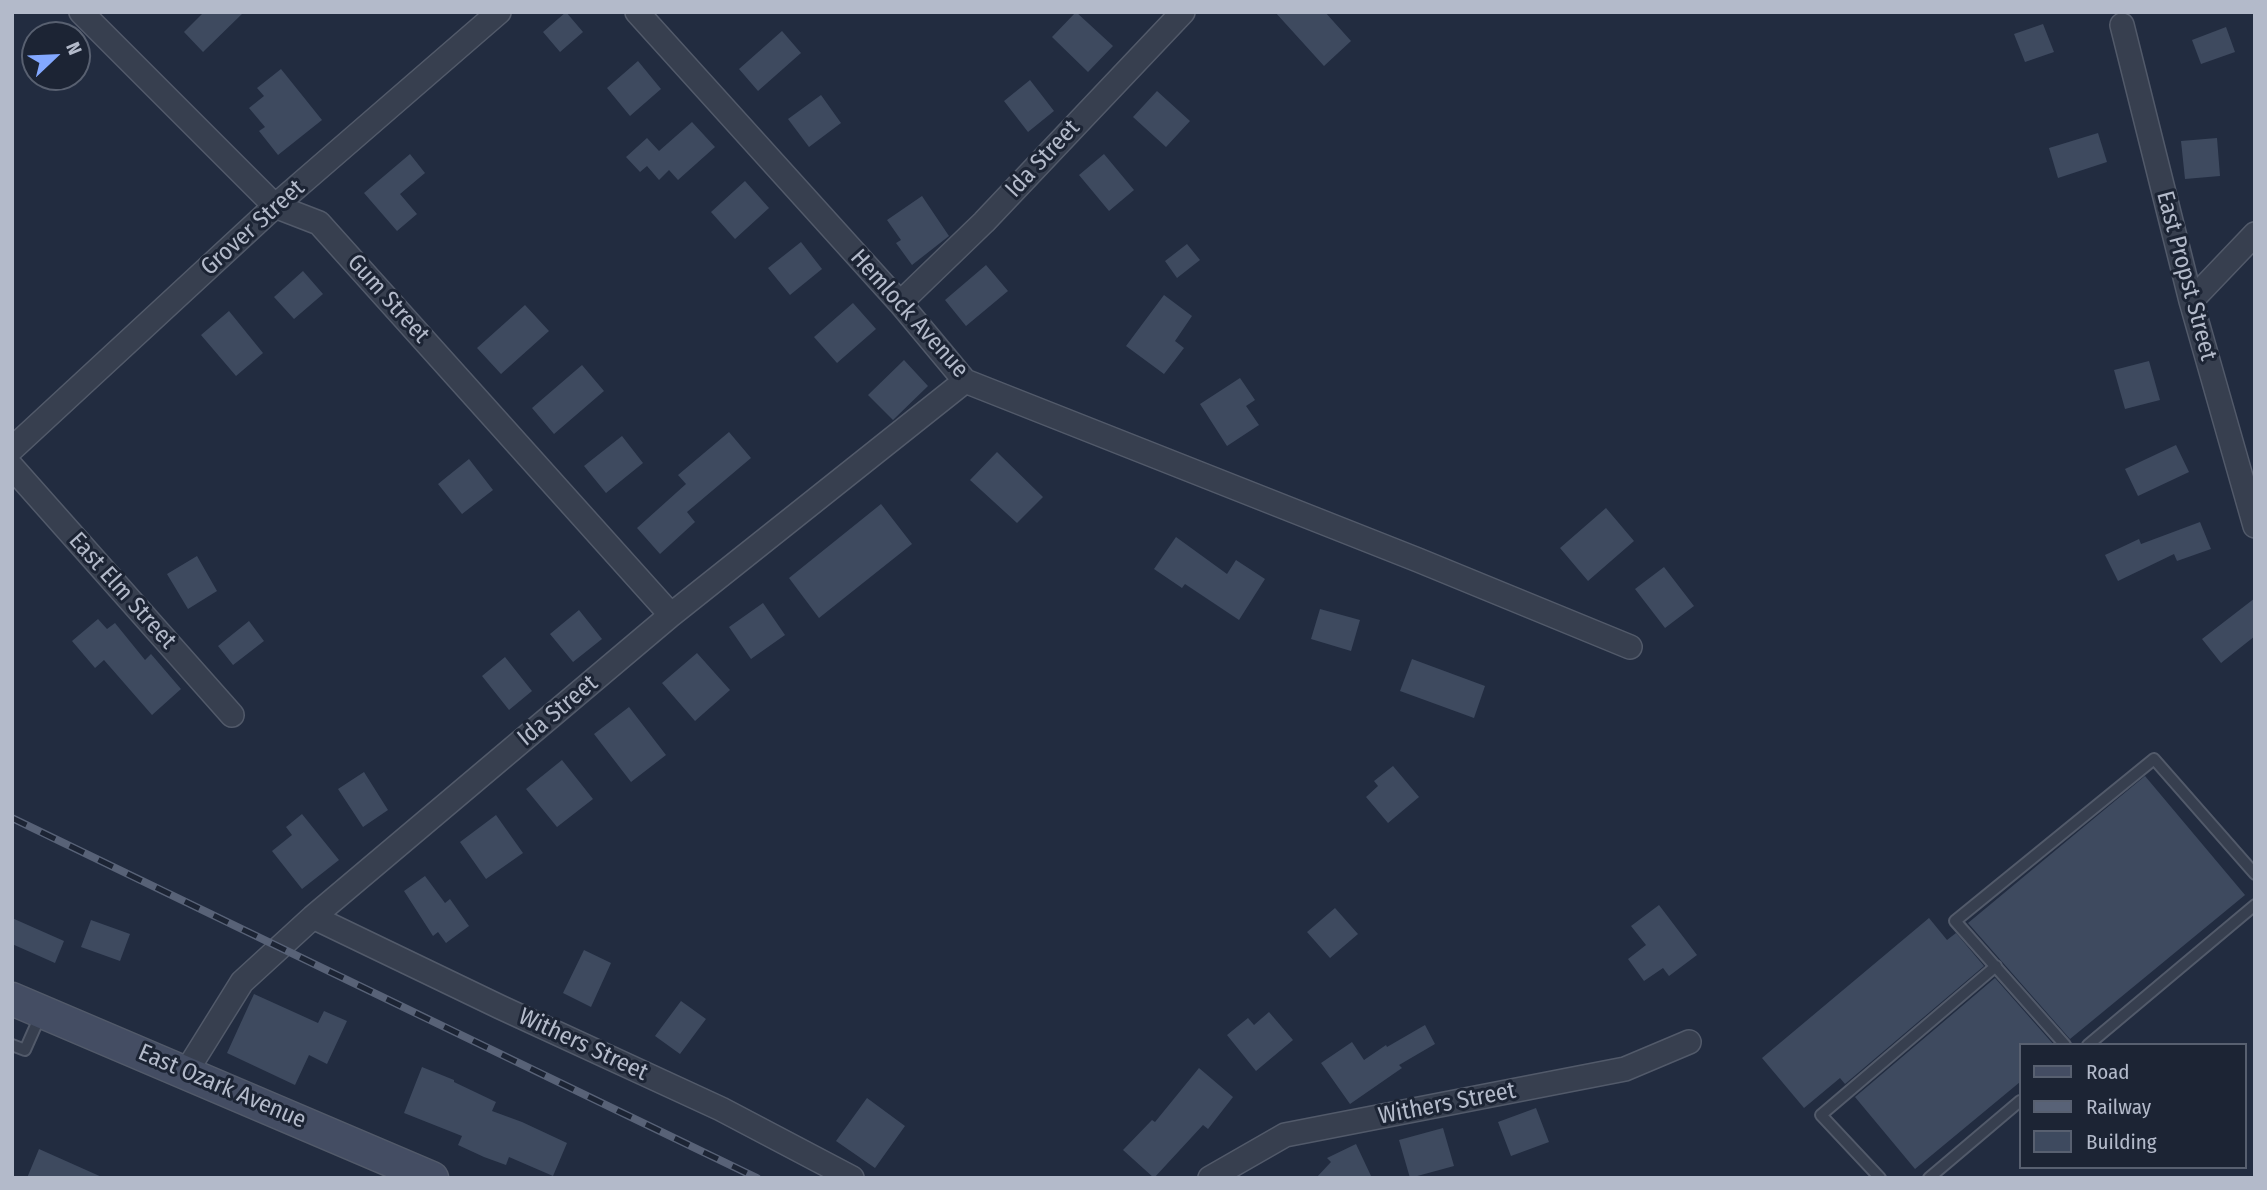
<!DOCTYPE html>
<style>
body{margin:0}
#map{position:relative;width:2267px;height:1190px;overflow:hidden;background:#222c40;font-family:"Fira Sans Condensed",sans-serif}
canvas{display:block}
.frame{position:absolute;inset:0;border:14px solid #b3baca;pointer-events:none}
.legend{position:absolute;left:2019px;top:1043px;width:228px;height:126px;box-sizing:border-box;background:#1c2434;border:2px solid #586070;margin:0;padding:9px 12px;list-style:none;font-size:21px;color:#b3baca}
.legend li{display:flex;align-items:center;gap:14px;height:35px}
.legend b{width:35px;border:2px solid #586070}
.north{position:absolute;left:21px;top:21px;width:70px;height:70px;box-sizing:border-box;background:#1c2434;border:2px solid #586070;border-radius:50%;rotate:67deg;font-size:19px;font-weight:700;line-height:28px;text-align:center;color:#b3baca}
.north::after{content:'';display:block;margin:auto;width:24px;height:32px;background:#83a8ff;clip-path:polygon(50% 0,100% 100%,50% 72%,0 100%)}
</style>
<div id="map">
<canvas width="2267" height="1190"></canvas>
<div class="frame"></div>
<ul class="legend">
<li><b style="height:9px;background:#444d63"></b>Road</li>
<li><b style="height:9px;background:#586277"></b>Railway</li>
<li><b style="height:19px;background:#3e4a5f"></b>Building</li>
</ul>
<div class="north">N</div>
</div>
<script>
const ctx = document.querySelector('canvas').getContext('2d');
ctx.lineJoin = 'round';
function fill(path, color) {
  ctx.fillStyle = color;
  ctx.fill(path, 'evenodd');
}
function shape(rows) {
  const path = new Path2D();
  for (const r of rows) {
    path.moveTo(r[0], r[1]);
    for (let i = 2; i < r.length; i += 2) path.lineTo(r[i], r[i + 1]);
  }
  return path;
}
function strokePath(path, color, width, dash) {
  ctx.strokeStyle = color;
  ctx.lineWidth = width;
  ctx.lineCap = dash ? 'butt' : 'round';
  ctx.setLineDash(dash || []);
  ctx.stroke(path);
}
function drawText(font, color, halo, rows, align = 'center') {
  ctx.font = font + ' "Fira Sans Condensed",sans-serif';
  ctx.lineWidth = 6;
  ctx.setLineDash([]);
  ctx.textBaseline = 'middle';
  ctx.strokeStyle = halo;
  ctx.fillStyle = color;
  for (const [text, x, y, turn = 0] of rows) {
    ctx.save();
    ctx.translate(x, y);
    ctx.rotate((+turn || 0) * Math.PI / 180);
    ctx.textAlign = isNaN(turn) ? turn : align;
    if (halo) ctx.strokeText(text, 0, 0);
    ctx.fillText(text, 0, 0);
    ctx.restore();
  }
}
const building = shape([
 [204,12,244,12,203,52,184,32],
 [566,12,583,32,560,52,543,32],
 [1076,12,1113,46,1088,72,1052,37],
 [1275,12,1325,12,1351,41,1324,66],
 [2043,24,2054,52,2025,62,2014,34],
 [2226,27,2235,52,2201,64,2192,40],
 [782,31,801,53,758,91,739,69],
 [638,61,661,89,630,116,607,88],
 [281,69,322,120,278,155,259,131,265,127,249,108,264,96,257,88],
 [1030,80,1054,111,1028,132,1004,101],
 [1157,91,1190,121,1166,147,1133,117],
 [821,95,841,123,809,147,788,119],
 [692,122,715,147,678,180,669,170,659,180,647,166,640,172,626,157,647,138,659,151],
 [2098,133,2107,162,2058,178,2049,148],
 [2217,138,2220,176,2185,179,2181,141],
 [410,154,425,173,400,194,417,214,397,231,364,193],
 [1104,154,1134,190,1109,211,1079,175],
 [745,181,769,208,735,239,711,212],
 [922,196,949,236,912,265,896,243,901,240,887,220],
 [801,242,822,269,790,295,768,268],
 [1187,244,1200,260,1177,278,1165,261],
 [986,265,1008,291,966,326,945,300],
 [303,271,323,294,294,319,274,297],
 [1164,295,1192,316,1175,341,1184,348,1164,374,1126,346],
 [853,303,876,329,837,363,814,337],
 [525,305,549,331,501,374,477,348],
 [229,311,263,353,236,376,201,335],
 [904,360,928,386,893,420,868,395],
 [2149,361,2160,400,2125,409,2114,370],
 [582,365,604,391,554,434,532,408],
 [1240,378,1255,400,1246,406,1259,425,1227,446,1200,404],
 [729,432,751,458,687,512,695,522,660,554,637,528,686,484,678,475],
 [622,436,643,463,606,493,584,466],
 [2176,445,2189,472,2138,496,2125,469],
 [997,452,1043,497,1017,523,970,480],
 [469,459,493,490,462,514,438,484],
 [881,504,912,544,819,618,789,578],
 [1606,508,1634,541,1588,581,1560,548],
 [2200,522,2211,549,2177,561,2174,554,2118,581,2105,555,2139,539,2141,544],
 [1176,537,1227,574,1236,560,1265,579,1239,620,1185,584,1182,588,1154,569],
 [197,556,217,591,188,609,167,574],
 [1664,567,1694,606,1665,628,1635,589],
 [2255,598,2255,636,2221,663,2202,639],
 [763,603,785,635,751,659,729,627],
 [1320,609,1360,620,1351,651,1311,639],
 [579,610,602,639,573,662,550,634],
 [98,619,107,629,115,623,145,660,151,654,181,689,152,715,104,660,95,668,72,641],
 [249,621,264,641,233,665,218,646],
 [697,653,730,690,695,721,662,683],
 [505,657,532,691,509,710,482,676],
 [1412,659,1485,686,1474,718,1400,691],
 [629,707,666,755,631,782,594,734],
 [562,760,593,799,557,827,526,789],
 [1393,766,1419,797,1388,823,1366,797,1378,786,1374,781],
 [364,772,388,810,363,827,338,789],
 [2145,776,2245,895,2070,1039,1968,923],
 [302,814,339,860,302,889,272,851,292,835,286,827],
 [496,815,523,853,486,879,460,842],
 [425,876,445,903,450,899,469,926,446,943,438,932,433,936,404,891],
 [1659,905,1697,955,1669,976,1663,968,1644,981,1628,959,1646,945,1631,926],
 [1335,908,1358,934,1330,958,1307,932],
 [12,918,64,941,55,963,12,944],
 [1929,918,1947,940,1956,933,1984,966,1845,1084,1840,1078,1804,1108,1762,1058],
 [91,920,130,934,120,961,81,947],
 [584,950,611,963,591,1007,563,993],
 [1995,978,2054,1045,2020,1045,2020,1082,1915,1169,1855,1097],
 [254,994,318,1023,324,1011,347,1021,327,1064,309,1055,295,1085,227,1053],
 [681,1001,706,1019,680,1054,655,1036],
 [1269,1012,1293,1040,1256,1071,1227,1035,1248,1018,1254,1025],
 [1425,1025,1435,1044,1399,1065,1402,1068,1350,1104,1321,1063,1352,1042,1364,1060,1386,1045,1387,1047],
 [422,1067,454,1080,454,1082,496,1102,492,1111,522,1122,567,1143,553,1176,509,1157,506,1165,484,1157,458,1145,462,1136,404,1113],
 [1199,1068,1233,1097,1208,1129,1203,1125,1154,1178,1123,1150,1152,1120,1155,1122],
 [867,1098,905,1126,875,1168,836,1141],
 [1536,1108,1549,1142,1511,1156,1498,1122],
 [1443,1128,1454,1166,1410,1178,1399,1140],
 [1356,1144,1372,1178,1316,1178,1331,1162,1327,1158],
 [39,1149,104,1178,27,1178]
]);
const lane = shape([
 [12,1045,25,1050,41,1014],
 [2065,1045,1955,921,2154,759,2255,874],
 [2088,1045,2255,905],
 [1880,1178,1821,1115,1996,966],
 [1929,1178,2020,1101]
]);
const street = shape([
 [81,12,275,206,319,223,671,615],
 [637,12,900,303,965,381,1418,560,1630,647],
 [2122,25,2191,301,2255,526],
 [2191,301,2255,234],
 [900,303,984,222,1183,12],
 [12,449,275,206,499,12],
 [12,467,232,715],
 [313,917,500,1007,721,1109,852,1178],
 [186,1072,242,982,313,917,671,615,965,381],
 [1210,1178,1285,1135,1625,1069,1689,1042]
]);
const secondary = shape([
 [12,999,432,1178]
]);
const rail = shape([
 [12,818,757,1178]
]);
const streetNames = [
 ["Ida Street",1043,159,-47],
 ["Grover Street",253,228,-42],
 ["East Propst Street",2186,276,75],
 ["Gum Street",388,299,48],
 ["Hemlock Avenue",909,314,48],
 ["East Elm Street",122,591,48],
 ["Ida Street",558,711,-40],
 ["Withers Street",583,1045,25],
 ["East Ozark Avenue",222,1087,23],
 ["Withers Street",1447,1104,-11]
];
fill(building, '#3e4a5f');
strokePath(lane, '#525a6a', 14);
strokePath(street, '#525a6a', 26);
strokePath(secondary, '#525a6a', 35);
strokePath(lane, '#373f4f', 10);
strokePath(street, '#373f4f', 23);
strokePath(secondary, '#444d63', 32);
strokePath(rail, '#586277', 8);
strokePath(rail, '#1c2434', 5, [16]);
drawText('24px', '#b3baca', '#1c2434', streetNames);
</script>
